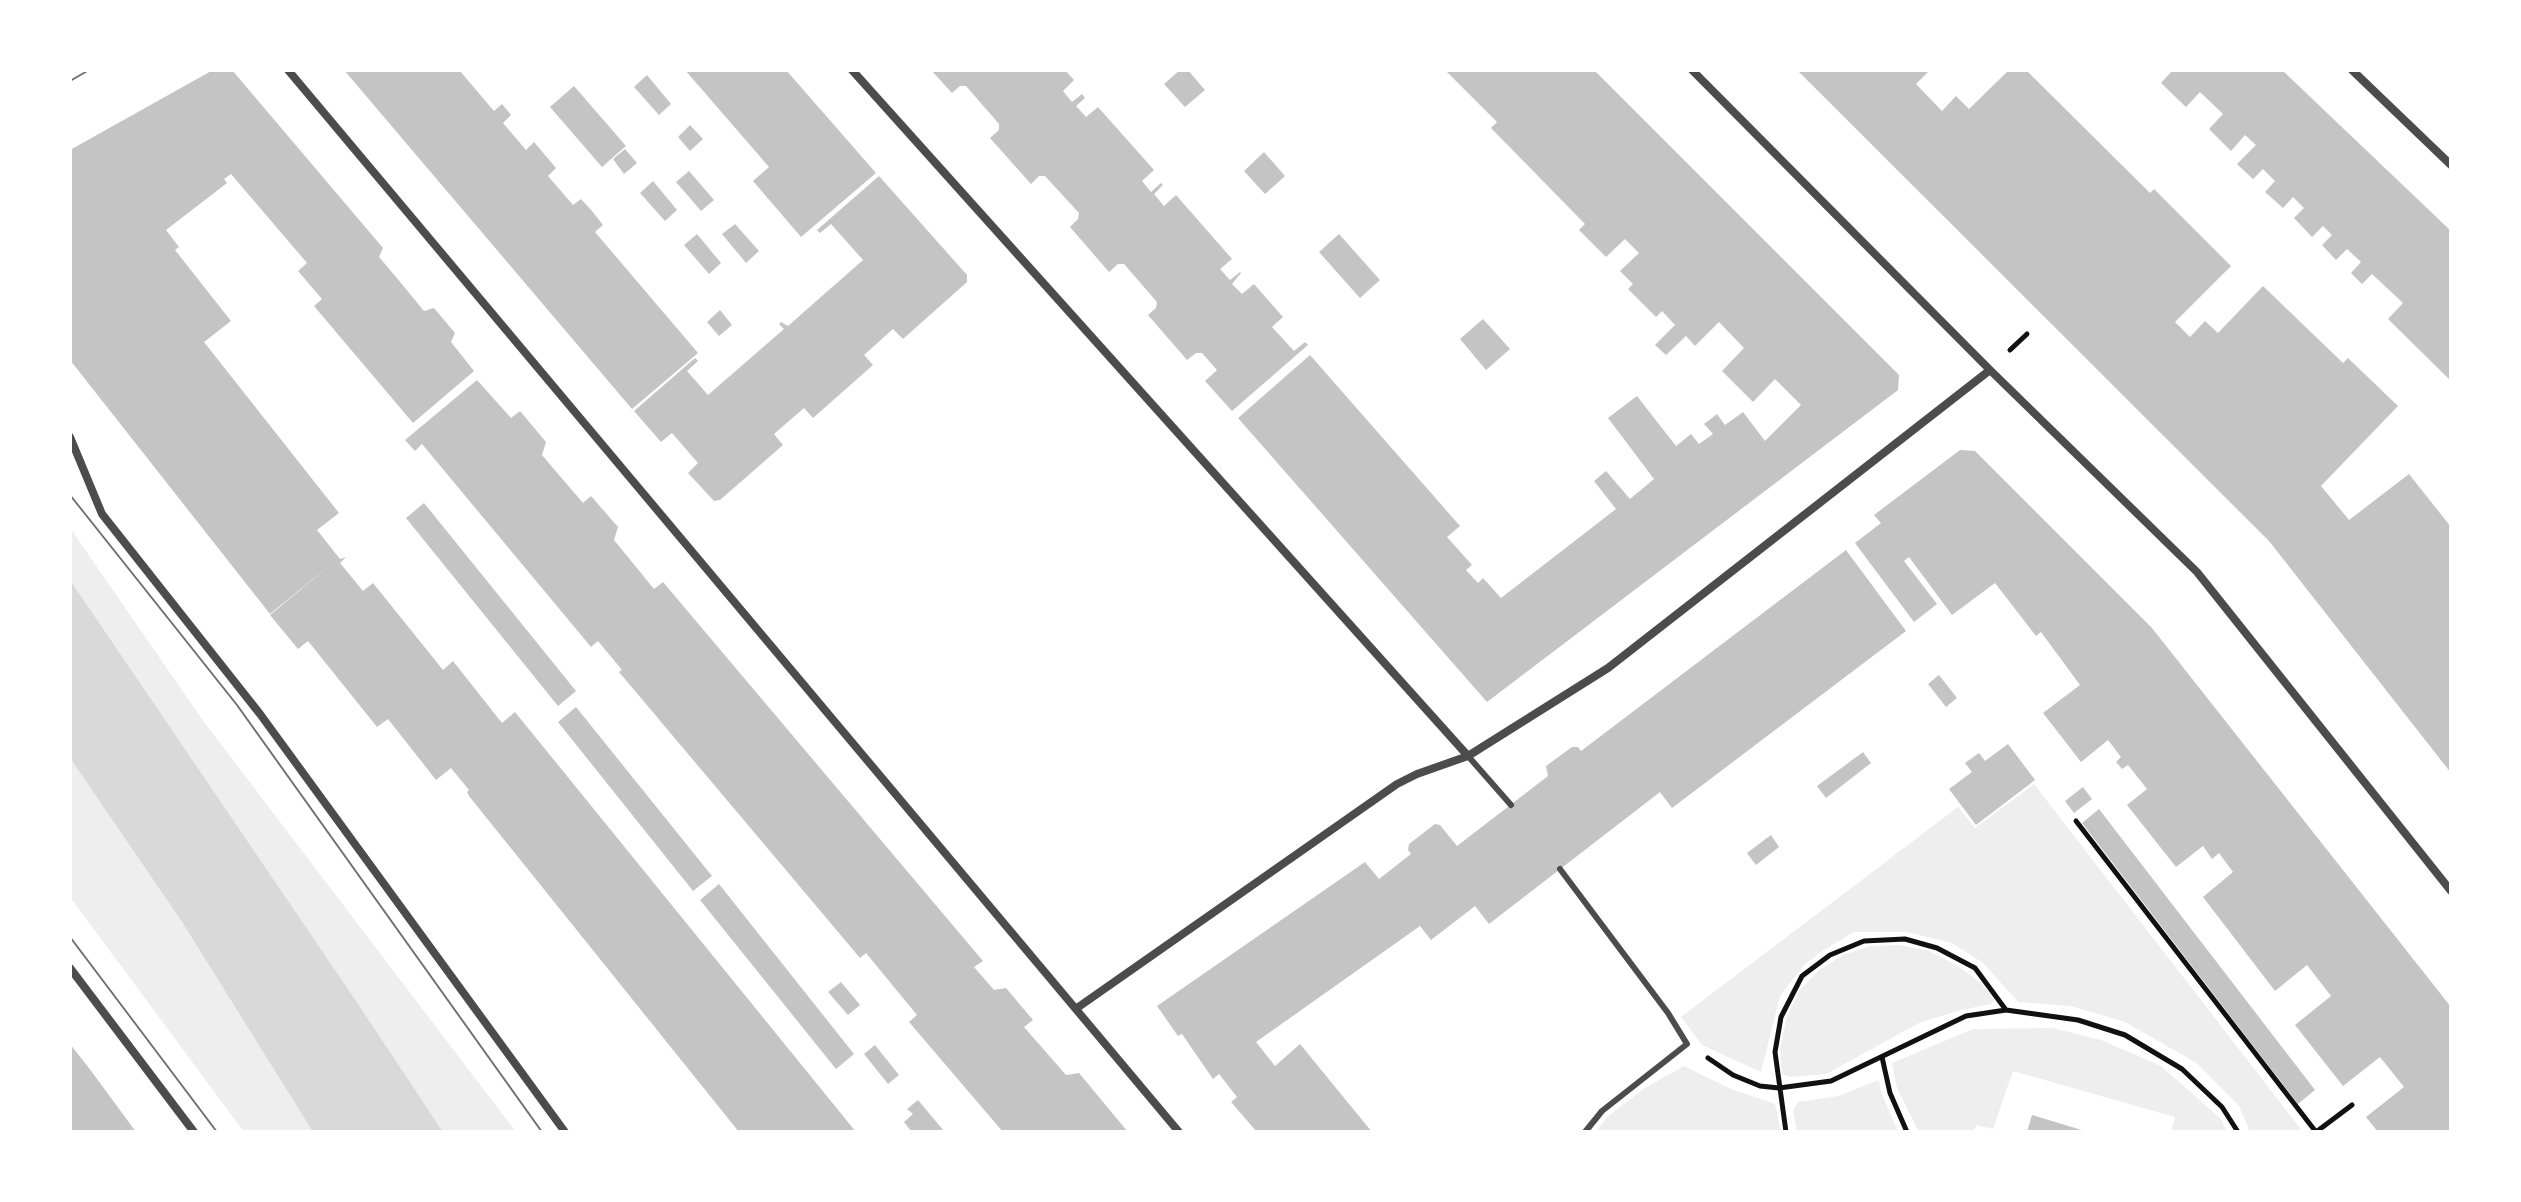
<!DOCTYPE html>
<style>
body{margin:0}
#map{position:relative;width:2521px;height:1202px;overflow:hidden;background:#fff;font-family:"DejaVu Sans",sans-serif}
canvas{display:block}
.frame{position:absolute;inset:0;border:72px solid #fff;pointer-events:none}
</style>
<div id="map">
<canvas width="2521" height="1202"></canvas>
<div class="frame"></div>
</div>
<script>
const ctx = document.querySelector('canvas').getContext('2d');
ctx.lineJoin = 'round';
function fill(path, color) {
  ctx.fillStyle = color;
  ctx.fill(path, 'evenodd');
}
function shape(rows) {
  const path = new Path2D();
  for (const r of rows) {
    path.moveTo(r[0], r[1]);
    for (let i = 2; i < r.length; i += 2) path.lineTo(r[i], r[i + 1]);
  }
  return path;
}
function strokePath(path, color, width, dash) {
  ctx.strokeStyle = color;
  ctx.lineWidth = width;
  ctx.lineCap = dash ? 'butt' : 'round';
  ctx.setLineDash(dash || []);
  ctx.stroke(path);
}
const green = shape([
 [70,528,204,722,516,1132,443,1132,70,580],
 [70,758,182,922,313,1132,244,1132,70,897],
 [2034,784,2303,1132,2250,1132,2239,1106,2198,1064,2125,1022,2071,1006,2018,1002,1983,963,1952,943,1906,932,1854,932,1824,950,1804,965,1780,996,1761,1072,1702,1045,1681,1017,1958,807,1975,828],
 [1899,945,1929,951,1958,966,1981,983,1994,999,1992,1004,1961,1010,1919,1023,1826,1074,1790,1077,1782,1074,1780,1048,1787,1017,1799,991,1819,970,1843,955,1870,946],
 [2053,1028,2101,1040,2161,1066,2221,1119,2227,1132,2171,1132,2175,1117,2013,1071,1993,1129,1976,1125,1974,1132,1919,1132,1897,1088,1892,1063,1973,1029],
 [1684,1066,1731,1089,1775,1104,1781,1132,1596,1132,1607,1117,1645,1088],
 [1879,1080,1881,1092,1898,1132,1797,1132,1793,1110,1798,1102,1838,1096]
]);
const water = shape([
 [70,580,356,1001,443,1132,313,1132,182,922,70,758]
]);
const building = shape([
 [213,70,232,70,383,248,379,257,396,277,424,311,434,308,455,333,451,342,474,371,413,423,314,306,322,299,298,271,307,263,231,174,224,179,227,183,166,230,179,247,175,250,231,321,204,342,339,513,317,530,340,559,346,557,340,563,363,591,373,583,443,670,453,661,502,723,515,712,856,1132,739,1132,469,796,467,792,469,790,451,768,436,780,388,719,377,727,308,641,298,649,270,615,334,562,270,614,70,360,70,150],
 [344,70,459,70,494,111,502,104,511,115,503,123,526,150,534,142,556,168,548,176,573,205,581,199,592,211,603,225,595,232,698,353,632,409],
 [685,70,786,70,876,173,801,237,753,181,769,167],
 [931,70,1065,70,1074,80,1063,91,1072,102,1082,94,1085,98,1076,106,1086,117,1098,107,1154,170,1142,181,1151,192,1161,183,1163,185,1154,194,1164,206,1176,195,1232,259,1220,269,1230,280,1240,272,1241,273,1232,284,1242,294,1254,284,1283,317,1272,327,1294,351,1305,342,1308,345,1232,411,1205,381,1217,370,1202,353,1196,353,1187,360,1148,315,1156,308,1157,302,1124,264,1118,264,1109,272,1070,227,1078,219,1079,213,1045,176,1039,176,1031,184,990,138,999,130,999,124,966,86,960,86,952,93],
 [1180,70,1188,70,1205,90,1185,107,1164,84],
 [1445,70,1594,70,1899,375,1898,390,1487,702,1238,418,1310,355,1460,526,1447,537,1472,565,1466,570,1478,583,1483,578,1501,598,1616,509,1594,481,1606,471,1630,499,1654,479,1608,418,1637,396,1676,446,1691,434,1699,444,1713,434,1704,424,1717,414,1725,425,1743,412,1765,441,1801,405,1775,379,1753,402,1722,371,1744,348,1719,322,1695,346,1686,336,1666,355,1655,345,1675,325,1662,311,1656,317,1628,289,1633,284,1620,271,1639,253,1625,239,1606,257,1579,230,1585,224,1491,128,1497,122],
 [1797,70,1930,70,1916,84,1942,111,1956,96,1969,109,2009,70,2026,70,2150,193,2154,189,2231,266,2175,322,2190,337,2205,321,2218,333,2263,286,2343,363,2348,358,2398,406,2321,486,2349,520,2409,474,2451,527,2451,773,2269,541],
 [2173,70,2282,70,2451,231,2451,381,2388,319,2403,303,2372,274,2362,284,2351,273,2361,262,2347,249,2336,260,2322,245,2332,235,2323,226,2312,237,2294,218,2304,208,2293,197,2283,208,2265,192,2275,181,2263,169,2253,179,2237,164,2256,145,2245,135,2231,151,2209,129,2223,114,2200,92,2186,107,2161,83],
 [647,75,671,104,659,115,634,87],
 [574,86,626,146,602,167,550,107],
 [690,125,703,139,690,151,678,137],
 [625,149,637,163,624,174,613,159],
 [1264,152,1285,176,1265,194,1244,171],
 [689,171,714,200,701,211,676,182],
 [879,176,967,275,967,282,903,339,893,329,864,355,873,365,813,418,804,408,774,434,783,445,720,500,714,501,688,473,698,463,672,433,661,442,634,411,695,358,698,361,687,371,708,395,784,329,779,324,781,322,788,326,863,260,831,224,820,233,817,230],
 [653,181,677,210,665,221,640,193],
 [735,224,759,251,746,263,722,234],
 [697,234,721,263,709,274,684,245],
 [1339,234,1380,280,1360,298,1319,252],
 [720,310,732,325,719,336,707,322],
 [1483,319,1510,349,1486,370,1460,339],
 [477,380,511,418,520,411,546,442,542,455,583,503,591,496,618,527,614,540,654,589,663,582,983,961,974,967,994,990,1006,988,1033,1020,1024,1027,1066,1075,1079,1073,1128,1132,1003,1132,909,1022,917,1015,866,953,860,958,619,672,622,670,598,641,591,647,422,444,415,451,405,440],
 [1960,450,1975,451,2152,628,2451,1007,2451,1132,2378,1132,2366,1117,2404,1087,2380,1057,2343,1086,2295,1025,2331,996,2307,965,2275,991,2203,897,2233,872,2219,853,2212,859,2203,846,2176,867,2127,805,2147,789,2128,765,2122,769,2116,762,2121,757,2108,740,2081,762,2043,713,2080,685,2041,632,2036,636,1995,583,1952,615,1909,557,1904,561,1937,604,1914,622,1855,543,1881,523,1874,515],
 [424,503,576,691,558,706,406,518],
 [1846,550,1906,631,1672,808,1660,792,1489,924,1475,906,1431,940,1420,926,1256,1042,1275,1066,1300,1044,1372,1132,1257,1132,1231,1102,1237,1097,1219,1074,1213,1079,1182,1034,1178,1036,1157,1006,1365,862,1379,879,1411,854,1408,850,1409,844,1435,824,1440,825,1457,846,1548,776,1546,766,1572,747,1578,747,1581,751],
 [1939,675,1957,698,1946,707,1928,684],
 [576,707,712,876,693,891,558,722],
 [2008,744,2035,780,1976,825,1949,789,1972,772,1965,763,1979,753,1985,761],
 [1863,752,1871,763,1826,798,1817,786],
 [2083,787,2092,799,2074,813,2065,801],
 [2099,809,2315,1090,2298,1104,2082,823],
 [1771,835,1779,847,1756,865,1747,853],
 [719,884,854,1054,836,1069,700,900],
 [841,982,860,1005,848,1015,828,992],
 [70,1044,89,1068,136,1132,70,1132],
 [875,1045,899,1075,888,1084,864,1054],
 [918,1100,944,1131,942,1132,912,1132,904,1122,913,1114,907,1109],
 [2032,1115,2085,1131,2084,1132,2027,1132]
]);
const path = shape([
 [2010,350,2027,334],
 [2076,821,2316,1132],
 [1882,1057,1890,1093,1907,1132],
 [1708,1058,1733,1075,1760,1086,1779,1088,1831,1081,1966,1016,2006,1010,2078,1020,2125,1035,2182,1069,2222,1107,2238,1132],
 [1786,1132,1775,1052,1781,1017,1802,976,1830,955,1864,941,1905,939,1937,948,1975,968,2006,1010],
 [2316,1132,2352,1105]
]);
const service = shape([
 [1468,756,1511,805],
 [1560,869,1668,1013,1687,1044,1602,1111,1585,1132]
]);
const minor = shape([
 [288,70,1179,1132],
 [852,70,1468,756],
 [1692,70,1990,370,2197,572,2451,891],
 [2352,70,2451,165],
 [70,437,102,514,260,714,565,1132],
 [70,968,194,1132],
 [1077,1008,1397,784,1417,774,1468,756,1608,668,1990,370]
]);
const tram = shape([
 [70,81,89,70],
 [70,495,237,705,542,1132],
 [70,937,217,1132]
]);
fill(green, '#eee');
fill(water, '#d9d9d9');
fill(building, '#c4c4c4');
strokePath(path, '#111', 5);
strokePath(service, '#4c4c4c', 6);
strokePath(minor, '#4c4c4c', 8);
strokePath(tram, '#707070', 2);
</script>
